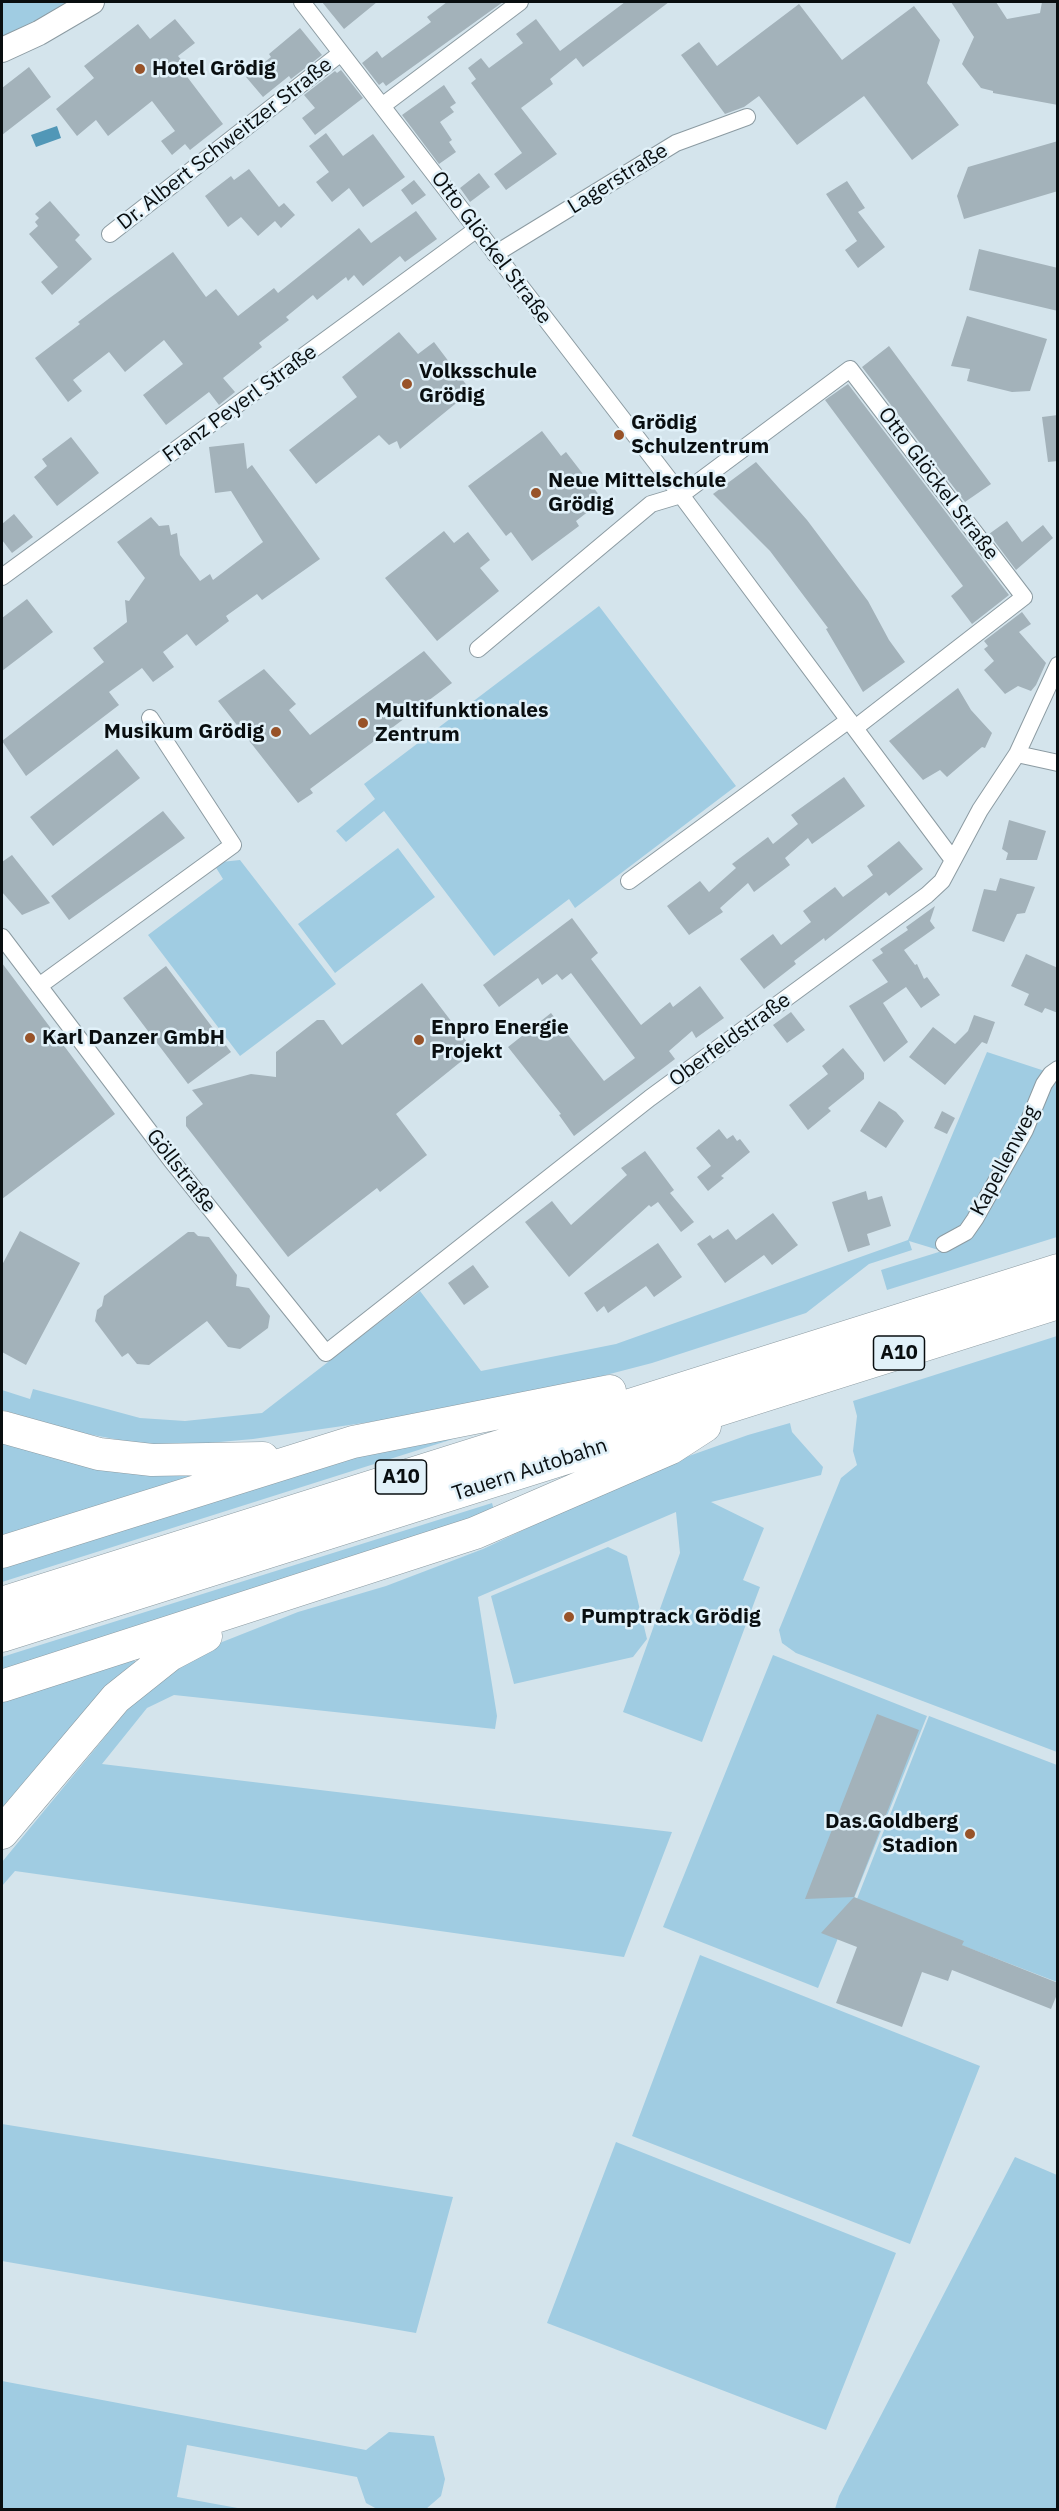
<!DOCTYPE html>
<meta charset="utf-8">
<style>
body{margin:0}
#map{position:relative;width:1059px;height:2511px;overflow:hidden;background:#d4e4ec;font-family:"IBM Plex Sans",sans-serif}
canvas{display:block}
.frame{position:absolute;inset:0;border:3px solid #090e10;pointer-events:none}
</style>
<div id="map">
<canvas width="1059" height="2511"></canvas>
<div class="frame"></div>
</div>
<script>
const ctx = document.querySelector('canvas').getContext('2d');
ctx.lineJoin = 'round';
function fill(path, color) {
  ctx.fillStyle = color;
  ctx.fill(path, 'evenodd');
}
function shape(rows) {
  const path = new Path2D();
  for (const r of rows) {
    path.moveTo(r[0], r[1]);
    for (let i = 2; i < r.length; i += 2) path.lineTo(r[i], r[i + 1]);
  }
  return path;
}
function strokePath(path, color, width, dash) {
  ctx.strokeStyle = color;
  ctx.lineWidth = width;
  ctx.lineCap = dash ? 'butt' : 'round';
  ctx.setLineDash(dash || []);
  ctx.stroke(path);
}
function drawText(font, color, halo, rows, align = 'center') {
  ctx.font = font + ' "IBM Plex Sans",sans-serif';
  ctx.lineWidth = 5;
  ctx.setLineDash([]);
  ctx.textBaseline = 'middle';
  ctx.strokeStyle = halo;
  ctx.fillStyle = color;
  for (const [text, x, y, turn = 0] of rows) {
    ctx.save();
    ctx.translate(x, y);
    ctx.rotate((+turn || 0) * Math.PI / 180);
    ctx.textAlign = isNaN(turn) ? turn : align;
    if (halo) ctx.strokeText(text, 0, 0);
    ctx.fillText(text, 0, 0);
    ctx.restore();
  }
}
const green = shape([
 [2,2,71,2,2,39],
 [599,606,736,786,575,908,569,899,494,956,384,811,346,842,336,831,375,799,364,784],
 [398,848,435,897,335,973,298,924],
 [240,860,336,984,240,1056,148,935,223,879,215,866,221,862],
 [987,1052,1057,1075,1057,1237,887,1290,881,1270,942,1251,909,1241,912,1250,869,1264,806,1313,652,1363,556,1388,384,1420,253,1439,186,1445,142,1444,82,1433,2,1410,2,1390,30,1399,33,1389,140,1418,185,1421,262,1413,420,1291,481,1371,616,1344,908,1240],
 [1057,1336,1058,1336,1057,1752,796,1653,782,1643,779,1630,841,1478,857,1465,853,1451,857,1416,853,1401],
 [790,1423,792,1432,823,1467,821,1475,711,1502,764,1528,743,1580,760,1587,702,1742,623,1712,680,1553,676,1512,478,1597,497,1716,495,1729,174,1695,147,1708,102,1764,672,1832,624,1957,15,1871,2,1886,2,1862,137,1698,202,1650,298,1612,386,1586,483,1549,655,1468,748,1435],
 [472,1433,2,1582,2,1560,272,1475],
 [2,1440,232,1466,2,1542],
 [492,1503,496,1517,2,1677,2,1657],
 [608,1547,627,1556,647,1639,633,1657,514,1684,491,1596],
 [773,1655,927,1716,818,1988,663,1927],
 [132,1657,136,1663,2,1813,2,1698],
 [929,1716,1057,1765,1057,1982,855,1904],
 [700,1955,980,2066,910,2244,632,2136],
 [2,2124,453,2197,416,2333,2,2261],
 [616,2142,896,2253,826,2430,547,2323],
 [1015,2157,1057,2175,1057,2509,835,2509,839,2496],
 [2,2381,366,2450,389,2432,434,2436,445,2479,441,2496,426,2509,377,2509,366,2503,357,2477,187,2445,177,2497,243,2509,2,2509]
]);
const water = shape([
 [57,126,61,138,36,147,31,135]
]);
const building = shape([
 [322,2,377,2,344,29],
 [447,2,503,2,386,86,383,82,379,85,362,63,377,51,382,58,431,22,427,17],
 [625,2,669,2,583,67,576,58,550,79,553,84,521,108,557,154,506,190,494,174,522,153,471,83,476,79,468,68,481,58,489,68,523,43,516,34,536,19,560,51],
 [951,2,996,2,1007,19,1040,13,1042,2,1058,2,1058,105,993,93,993,91,981,88,962,64,974,37],
 [799,4,842,60,914,6,940,40,927,83,959,125,912,160,864,96,797,145,759,96,744,107,725,114,681,55,699,42,717,66],
 [175,19,195,43,178,56,190,70,185,74,223,124,190,150,185,144,172,155,161,141,175,131,152,101,108,136,96,120,77,136,56,109,94,78,84,66,138,24,150,39],
 [300,28,322,55,291,79,289,76,263,97,246,77,271,57,269,54],
 [29,67,51,97,2,135,2,88],
 [341,70,363,98,315,135,302,118,315,108,304,95,335,71,337,73],
 [444,85,456,103,450,107,454,112,440,122,452,140,449,142,456,152,439,164,402,115],
 [326,133,343,156,373,134,405,177,363,207,349,188,332,202,316,182,329,172,309,146],
 [1058,141,1058,191,964,219,957,196,968,167],
 [249,169,279,207,284,203,295,215,281,228,275,221,258,236,241,217,228,227,205,196,231,176,234,180],
 [479,173,490,187,470,202,460,188],
 [414,180,426,195,412,205,401,190],
 [847,181,865,208,858,212,885,247,858,268,845,250,857,241,826,194],
 [50,201,80,235,75,240,92,259,52,295,41,282,58,267,29,234,38,226,35,222,39,218,35,214],
 [416,211,437,239,405,262,400,256,363,286,354,275,348,281,346,277,317,300,313,295,286,317,289,320,259,343,262,347,223,378,235,392,219,405,209,392,166,425,143,395,183,364,164,340,125,372,109,352,73,380,82,391,68,402,35,358,80,324,78,322,111,297,173,252,206,297,216,289,238,316,274,288,278,293,359,228,371,243],
 [979,249,1058,268,1058,311,969,290],
 [967,316,1047,339,1030,391,1012,392,967,381,970,369,951,366],
 [399,332,418,354,434,342,471,391,400,449,397,441,389,445,379,435,316,484,289,450,357,397,342,377],
 [889,346,991,484,965,502,862,367],
 [848,384,1009,595,972,624,951,596,963,586,825,400],
 [1058,415,1058,461,1048,462,1042,417],
 [542,431,561,456,566,452,603,500,576,521,579,526,532,561,511,532,506,536,468,486],
 [71,437,99,473,57,506,34,477,47,466,42,459],
 [244,443,247,469,252,465,320,559,262,600,257,594,226,616,229,621,196,646,187,634,163,652,174,667,153,682,142,668,109,692,119,705,26,776,2,741,104,662,93,648,127,622,125,600,129,601,145,578,117,542,151,517,159,526,169,525,171,535,177,533,180,555,200,581,210,574,213,580,263,542,231,491,215,493,209,447],
 [756,462,807,520,868,601,889,640,905,662,863,692,826,629,828,628,770,551,713,494],
 [14,514,33,537,12,553,2,540,2,524],
 [1007,521,1022,542,1043,525,1053,538,1016,570,989,534],
 [444,531,454,543,468,532,490,560,480,568,499,591,437,641,385,578],
 [27,599,53,632,2,671,2,618],
 [1022,612,1031,624,1019,632,1046,663,1036,685,1031,691,1018,686,1005,694,984,670,994,661,984,649,988,646,984,641],
 [424,651,452,683,310,789,313,793,298,803,218,701,264,669,296,704,289,710,310,735],
 [958,688,971,710,992,733,985,748,982,747,947,777,940,770,923,780,889,741],
 [117,749,140,778,53,846,30,817],
 [844,777,865,806,812,844,808,838,785,858,790,865,754,892,748,883,720,908,723,912,689,935,667,906,700,881,709,892,736,868,732,864,768,837,773,844,798,824,791,815],
 [163,811,185,838,69,920,51,896],
 [1009,820,1046,831,1037,860,1006,860,1008,853,1002,849],
 [899,841,923,869,889,896,886,892,825,941,824,938,794,961,796,964,764,989,740,959,773,934,781,945,811,922,803,911,835,887,843,897,873,875,867,866],
 [12,855,50,903,22,915,2,892,2,862],
 [1000,878,1035,887,1025,913,1017,914,1004,942,972,931,984,889,996,891],
 [935,906,930,921,935,928,904,950,915,965,917,964,924,979,927,977,940,995,921,1008,906,987,883,1003,908,1042,884,1062,849,1006,888,982,872,960,883,953,880,949,908,930,906,927],
 [572,918,598,953,591,959,641,1025,670,1002,673,1007,700,986,724,1018,696,1038,692,1031,669,1051,675,1059,574,1136,559,1115,561,1114,508,1047,551,1013,604,1081,635,1058,571,973,562,980,557,974,542,985,538,978,499,1007,483,985],
 [1026,954,1058,968,1058,1013,1045,1008,1042,1013,1024,1005,1029,994,1011,986],
 [2,963,115,1114,2,1199],
 [166,966,231,1052,188,1084,123,998],
 [422,983,474,1051,396,1114,427,1155,380,1192,377,1188,288,1257,186,1126,186,1117,203,1104,192,1090,251,1074,276,1077,276,1052,317,1020,324,1020,342,1045],
 [791,1012,805,1030,787,1043,773,1025],
 [974,1015,995,1022,987,1044,982,1042,945,1085,909,1057,933,1027,955,1044,968,1031],
 [843,1048,864,1073,864,1079,828,1108,831,1111,808,1130,789,1105,828,1074,822,1066],
 [879,1101,896,1112,904,1121,886,1148,860,1131],
 [942,1111,955,1118,947,1134,934,1128],
 [719,1129,727,1139,733,1135,737,1141,740,1139,750,1152,721,1176,724,1178,708,1191,697,1177,711,1166,696,1148],
 [645,1151,674,1190,670,1193,694,1222,681,1232,658,1202,651,1207,649,1205,569,1277,525,1222,552,1201,571,1225,627,1175,621,1168],
 [866,1191,868,1200,882,1196,891,1226,867,1234,870,1245,848,1252,832,1202],
 [773,1213,798,1245,772,1265,764,1255,725,1283,697,1244,710,1235,713,1239,728,1229,736,1240],
 [20,1231,80,1263,26,1365,2,1352,2,1265],
 [188,1232,194,1232,198,1236,209,1237,237,1275,236,1286,249,1288,270,1316,268,1328,240,1349,228,1347,207,1321,149,1365,137,1364,128,1353,122,1357,95,1321,97,1310,102,1306,104,1296],
 [658,1243,682,1277,654,1297,646,1286,608,1313,604,1306,597,1312,584,1293],
 [473,1265,489,1287,464,1305,448,1283],
 [877,1714,919,1730,854,1897,805,1899],
 [854,1897,964,1941,962,1945,1058,1983,1058,1992,1051,2009,952,1970,948,1981,922,1972,902,2027,836,2003,857,1947,821,1933]
]);
const street = shape([
 [302,2,681,495,953,860],
 [382,106,520,2],
 [110,234,341,53],
 [495,254,676,143,747,117],
 [2,577,477,229],
 [478,649,651,504,681,495,850,369,1024,597,855,728],
 [1017,754,1058,763],
 [629,881,849,720],
 [2,937,171,1160,326,1353,650,1098,927,895,942,881,980,810,1017,754,1058,665],
 [39,986,233,845,150,718],
 [944,1244,966,1232,975,1219,1025,1130,1044,1084,1051,1074,1058,1069]
]);
const secondary = shape([
 [2,50,39,33,92,2]
]);
const highway = shape([
 [2,1427,99,1454,152,1460,263,1458],
 [2,1552,353,1442,610,1391],
 [2,1603,1058,1270],
 [2,1636,1058,1303],
 [2,1686,475,1533,671,1448,705,1426],
 [2,1833,116,1698,170,1655,206,1636]
]);
const markers = [
 [140,69,6,"#985329"],
 [407,384,6,"#985329"],
 [619,435,6,"#985329"],
 [536,493,6,"#985329"],
 [363,723,6,"#985329"],
 [276,732,6,"#985329"],
 [30,1038,6,"#985329"],
 [419,1040,6,"#985329"],
 [569,1617,6,"#985329"],
 [970,1834,6,"#985329"]
];
const shields = [
 [899,1353,51],
 [401,1477,51]
];
const shieldNames = [
 ["A10",899,1353],
 ["A10",401,1477]
];
const poiNames = [
 ["Hotel Grödig",152,69],
 ["Volksschule",419,372],
 ["Grödig",419,396],
 ["Grödig",631,423],
 ["Schulzentrum",631,447],
 ["Neue Mittelschule",548,481],
 ["Grödig",548,505],
 ["Multifunktionales",375,711],
 ["Zentrum",375,735],
 ["Musikum Grödig",264,732,"right"],
 ["Enpro Energie",431,1028],
 ["Projekt",431,1052],
 ["Karl Danzer GmbH",42,1038],
 ["Pumptrack Grödig",581,1617],
 ["Das.Goldberg",958,1822,"right"],
 ["Stadion",958,1846,"right"]
];
const streetNames = [
 ["Dr. Albert Schweitzer Straße",225,144,-38],
 ["Lagerstraße",618,179,-32],
 ["Otto Glöckel Straße",491,248,53],
 ["Franz Peyerl Straße",240,404,-36],
 ["Otto Glöckel Straße",938,484,53],
 ["Oberfeldstraße",730,1040,-36],
 ["Kapellenweg",1005,1161,-62],
 ["Göllstraße",181,1171,52],
 ["Tauern Autobahn",530,1470,-18]
];
fill(green, '#a0cce2');
fill(water, '#5197b7');
fill(building, '#a3b2ba');
strokePath(street, '#8c9ba2', 18);
strokePath(secondary, '#8c9ba2', 26);
strokePath(highway, '#8c9ba2', 33);
strokePath(street, '#fff', 16);
strokePath(secondary, '#fff', 24);
strokePath(highway, '#fff', 32);
for (const [x, y, r, color] of markers) {
  const dot = new Path2D();
  dot.arc(x, y, r, 0, 2 * Math.PI);
  ctx.fillStyle = color;
  ctx.fill(dot);
  strokePath(dot, '#e1f1f9', 2);
}
for (const [x, y, w] of shields) {
  const box = new Path2D();
  box.roundRect(x - w / 2, y - 17, w, 34, 4.5);
  ctx.fillStyle = '#e1f1f9';
  ctx.fill(box);
  strokePath(box, '#090e10', 1.5);
}
drawText('bold 20px', '#090e10', null, shieldNames);
drawText('bold 21px', '#090e10', '#e1f1f9', poiNames, 'left');
drawText('21px', '#090e10', '#e1f1f9', streetNames);
</script>
